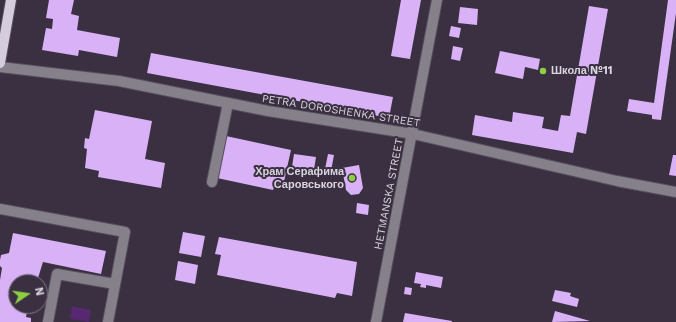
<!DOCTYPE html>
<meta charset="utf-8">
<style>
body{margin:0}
#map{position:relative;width:676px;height:322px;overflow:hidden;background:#3a3041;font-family:"Work Sans",sans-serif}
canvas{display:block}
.north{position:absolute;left:8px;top:274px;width:40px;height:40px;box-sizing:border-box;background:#3a3041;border:1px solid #7a7280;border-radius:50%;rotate:77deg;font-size:11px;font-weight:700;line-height:16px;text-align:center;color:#dad4de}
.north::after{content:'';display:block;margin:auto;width:14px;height:18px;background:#8ece43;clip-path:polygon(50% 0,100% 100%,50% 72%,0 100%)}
</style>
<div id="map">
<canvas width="676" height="322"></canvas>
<div class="north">N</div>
</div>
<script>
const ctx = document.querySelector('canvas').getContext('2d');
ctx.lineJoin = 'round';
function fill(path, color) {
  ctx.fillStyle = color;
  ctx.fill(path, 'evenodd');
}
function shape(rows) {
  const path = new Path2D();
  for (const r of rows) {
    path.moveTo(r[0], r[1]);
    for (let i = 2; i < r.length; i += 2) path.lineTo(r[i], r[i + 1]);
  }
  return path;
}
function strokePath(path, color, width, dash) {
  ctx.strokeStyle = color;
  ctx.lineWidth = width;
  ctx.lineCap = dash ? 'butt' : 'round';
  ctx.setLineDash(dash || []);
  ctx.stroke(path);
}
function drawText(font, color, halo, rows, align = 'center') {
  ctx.font = font + ' "Work Sans",sans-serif';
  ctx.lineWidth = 4;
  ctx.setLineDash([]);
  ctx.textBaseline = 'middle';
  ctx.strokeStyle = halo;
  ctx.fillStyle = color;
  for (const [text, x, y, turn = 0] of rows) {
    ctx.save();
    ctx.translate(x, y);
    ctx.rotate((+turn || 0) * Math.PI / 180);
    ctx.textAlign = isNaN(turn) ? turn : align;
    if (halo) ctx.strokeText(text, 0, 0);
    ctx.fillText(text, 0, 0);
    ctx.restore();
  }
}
const green = shape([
 [72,306,91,310,89,322,70,319]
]);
const building = shape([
 [49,0,74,0,71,14,79,16,77,30,120,38,117,57,79,50,78,56,42,50,46,28,52,29,53,19,46,18],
 [401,0,421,0,410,59,391,56],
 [668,0,676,0,676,13,661,120,652,119,652,115,627,111,629,99,654,103],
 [589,6,608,9,586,134,577,132,573,153,472,135,475,115,512,122,513,112,544,117,542,128,558,131,561,115,570,116],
 [460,7,478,9,477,25,458,23],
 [451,26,461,28,459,38,449,36],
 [453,46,463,48,460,61,451,59],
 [500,51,540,59,538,70,525,67,523,79,495,73],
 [151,53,393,97,389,118,147,73],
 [95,110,152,121,145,159,165,163,161,188,98,177,99,171,85,168,87,149,84,148,85,138,89,139],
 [226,136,291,150,283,186,275,185,273,190,217,178],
 [294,154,316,157,313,176,291,173],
 [328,154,334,155,331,171,325,169],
 [673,155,676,155,676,176,669,175],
 [359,165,363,188,359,194,351,195,346,190,342,168],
 [357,203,369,205,368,215,356,213],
 [183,232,205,236,201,257,179,253],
 [13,233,106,251,101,274,43,262,38,278,33,277,32,282,16,282,16,306,28,306,26,317,31,318,31,322,0,322,0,280,2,268,0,266,0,260,1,255,9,253],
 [219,237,357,262,352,296,337,293,335,298,217,275,221,255,215,254],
 [178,261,198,265,195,284,175,280],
 [416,272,443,277,441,288,426,285,426,288,420,287,421,284,414,283],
 [405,287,412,288,411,295,404,294],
 [555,290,571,293,570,296,579,299,577,307,552,301],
 [555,311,590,321,552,322],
 [405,313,452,321,452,322,403,322]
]);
const minor = shape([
 [0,67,119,81,268,111,413,134,617,181,676,192],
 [212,182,228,103],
 [0,209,125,232,108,322],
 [48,322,57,274,115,284],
 [376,322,437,0]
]);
const major = shape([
 [0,63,11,0]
]);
const markers = [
 [543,71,4,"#8ece43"],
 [352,178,4,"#8ece43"]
];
const poiNames = [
 ["Школа №11",551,71],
 ["Храм Серафима",344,172,"right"],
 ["Саровського",344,185,"right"]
];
const streetNames = [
 ["PETRA DOROSHENKA STREET",341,111,9],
 ["HETMANSKA STREET",389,194,-79]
];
fill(green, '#552870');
fill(building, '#d9b1f6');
strokePath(minor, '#574e5d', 12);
strokePath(major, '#574e5d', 12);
strokePath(minor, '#858089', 10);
strokePath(major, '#d5ccdd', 10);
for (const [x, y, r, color] of markers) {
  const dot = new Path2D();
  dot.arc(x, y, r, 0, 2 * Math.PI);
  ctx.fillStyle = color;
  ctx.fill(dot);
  strokePath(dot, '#3a3041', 1.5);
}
drawText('bold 11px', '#dad4de', '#3a3041', poiNames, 'left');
drawText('11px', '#dad4de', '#3a3041', streetNames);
</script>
